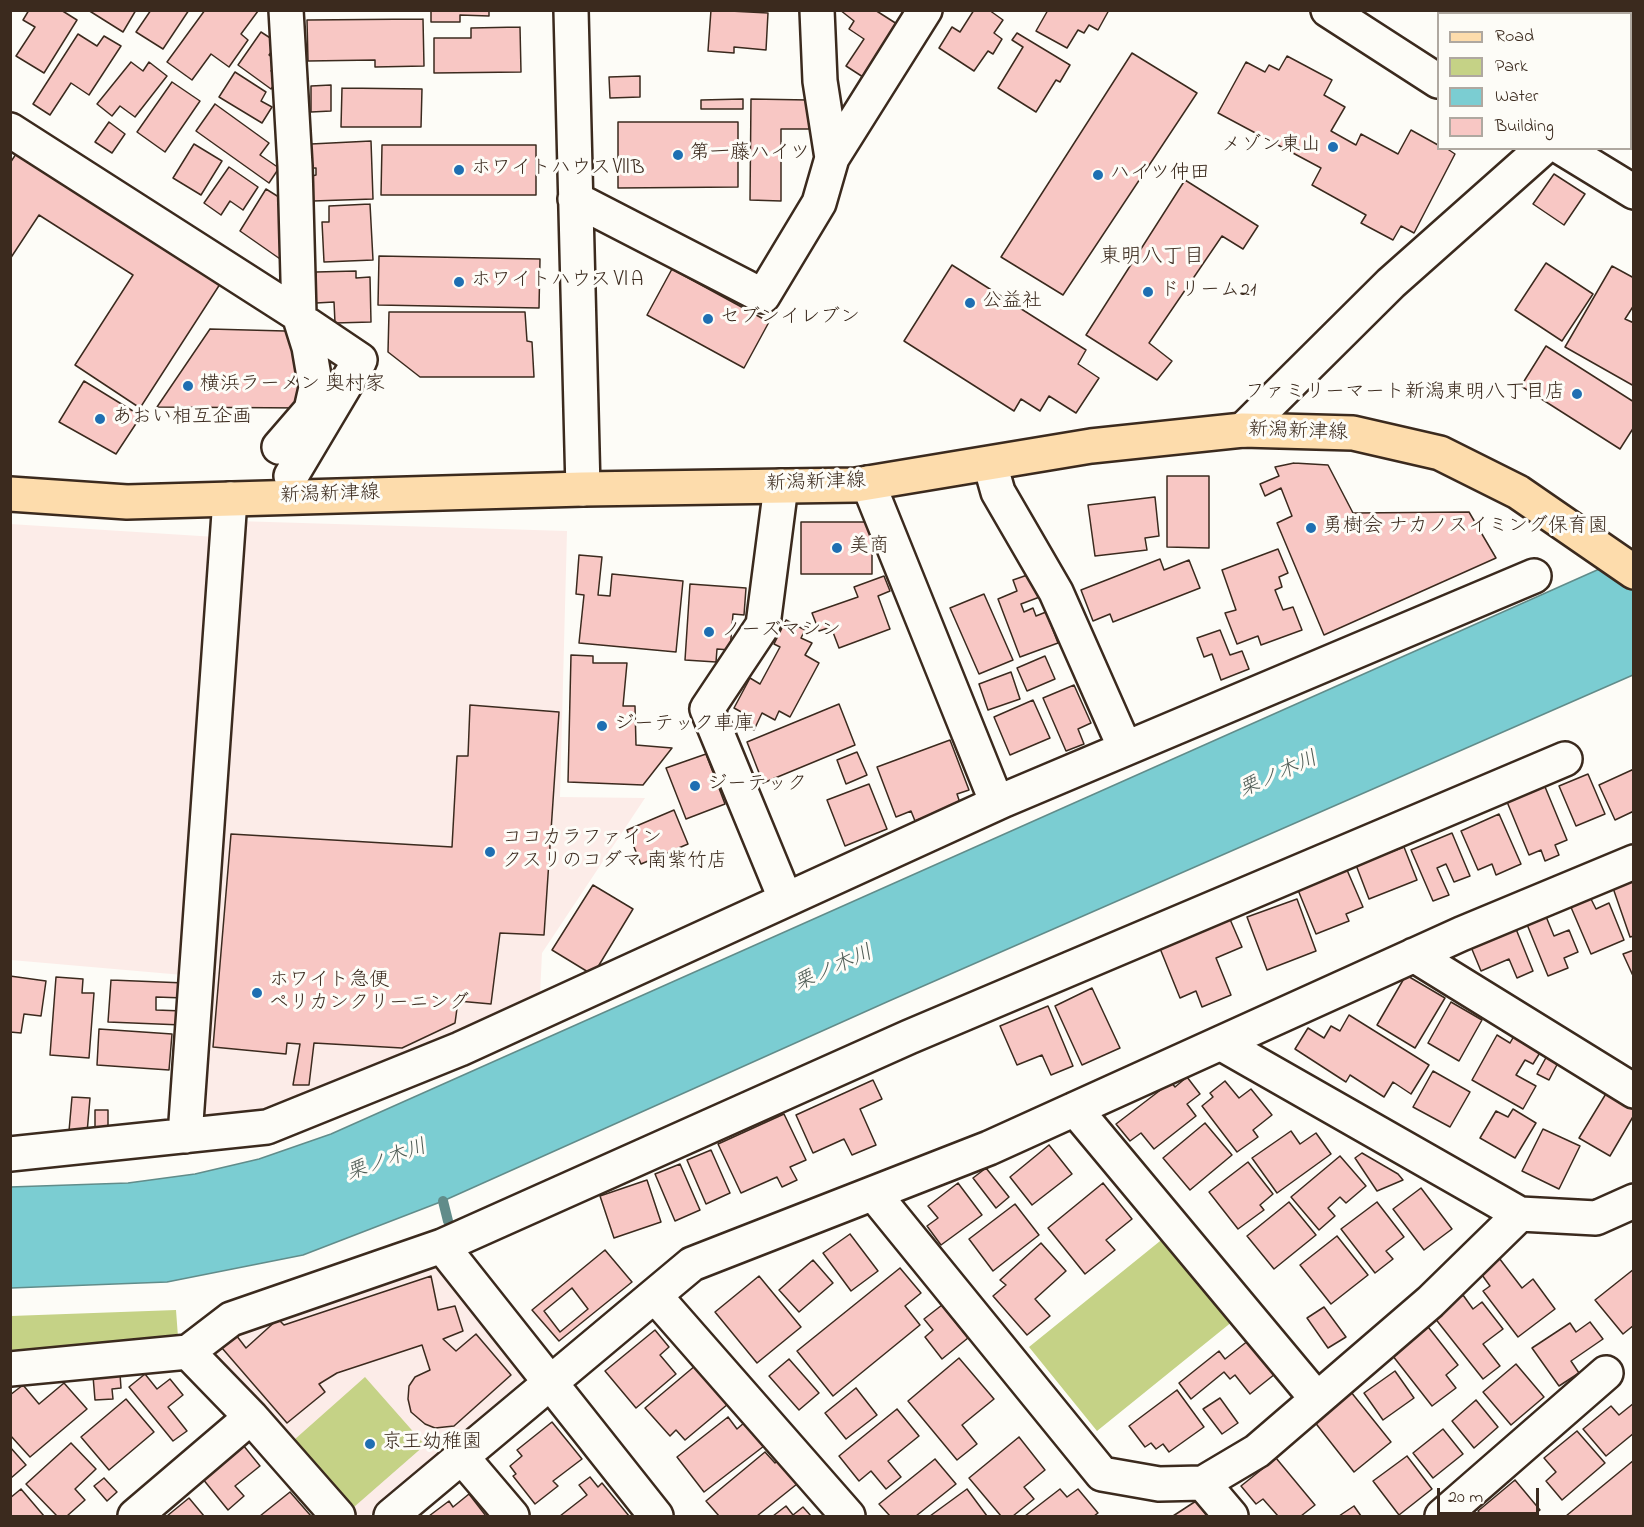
<!DOCTYPE html>
<meta charset="utf-8">
<style>
body{margin:0}
#map{position:relative;width:1644px;height:1527px;overflow:hidden;background:#fdfcf7;font-family:"Indie Flower",sans-serif}
canvas{display:block}
.frame{position:absolute;inset:0;border:12px solid #3b2a1e;pointer-events:none}
.legend{position:absolute;left:1437px;top:12px;width:195px;height:138px;box-sizing:border-box;background:#fdfcf7;border:2px solid #afa8a0;margin:0;padding:8px 10px;list-style:none;font-size:18px;color:#3b2a1e}
.legend li{display:flex;align-items:center;gap:12px;height:30px}
.legend b{width:30px;border:2px solid #afa8a0}
.scale{position:absolute;left:1437px;top:1488px;width:102px;height:27px;box-sizing:border-box;border:3px solid #3b2a1e;border-top:0;padding-left:8px;font-size:18px;line-height:21px;white-space:nowrap;color:#3b2a1e;-webkit-text-stroke:4px #fdfcf7;paint-order:stroke}
</style>
<div id="map">
<canvas width="1644" height="1527"></canvas>
<div class="frame"></div>
<ul class="legend">
<li><b style="height:8px;background:#fddcac"></b>Road</li>
<li><b style="height:16px;background:#c5d286"></b>Park</li>
<li><b style="height:16px;background:#7bcdd2"></b>Water</li>
<li><b style="height:16px;background:#f8c7c4"></b>Building</li>
</ul>
<div class="scale">20 m</div>
</div>
<script>
const ctx = document.querySelector('canvas').getContext('2d');
ctx.lineJoin = 'round';
function fill(path, color) {
  ctx.fillStyle = color;
  ctx.fill(path, 'evenodd');
}
function shape(rows) {
  const path = new Path2D();
  for (const r of rows) {
    path.moveTo(r[0], r[1]);
    for (let i = 2; i < r.length; i += 2) path.lineTo(r[i], r[i + 1]);
  }
  return path;
}
function strokePath(path, color, width, dash) {
  ctx.strokeStyle = color;
  ctx.lineWidth = width;
  ctx.lineCap = dash ? 'butt' : 'round';
  ctx.setLineDash(dash || []);
  ctx.stroke(path);
}
function drawText(font, color, halo, rows, align = 'center') {
  ctx.font = font + ' "Indie Flower","Klee One",sans-serif';
  ctx.lineWidth = 6;
  ctx.setLineDash([]);
  ctx.textBaseline = 'middle';
  ctx.strokeStyle = halo;
  ctx.fillStyle = color;
  for (const [text, x, y, turn = 0] of rows) {
    ctx.save();
    ctx.translate(x, y);
    ctx.rotate((+turn || 0) * Math.PI / 180);
    ctx.textAlign = isNaN(turn) ? turn : align;
    if (halo) ctx.strokeText(text, 0, 0);
    ctx.fillText(text, 0, 0);
    ctx.restore();
  }
}
const built = shape([
 [236,521,567,531,560,797,645,798,542,953,540,995,407,1060,260,1117,196,1124],
 [10,524,216,537,183,975,11,960],
 [441,1260,533,1371,369,1516,353,1516,206,1352,233,1327]
]);
const green = shape([
 [1170,1233,1238,1317,1097,1431,1029,1347],
 [176,1310,178,1337,11,1351,11,1316],
 [365,1377,425,1445,354,1507,294,1440]
]);
const water = shape([
 [1633,554,1633,675,889,1001,443,1201,303,1255,167,1282,11,1288,10,1187,128,1183,195,1174,259,1159,331,1134,1633,554]
]);
const stream = shape([
 [443,1201,448,1221]
]);
const building = shape([
 [29,10,61,10,77,20,44,73,16,56,35,27,23,20,29,10],
 [88,10,136,10,123,32,88,10],
 [151,10,189,10,163,49,136,32,151,10],
 [205,10,258,11,241,34,248,40,229,67,211,54,192,80,167,62,205,10],
 [431,10,489,10,489,16,460,15,460,22,431,22,431,10],
 [711,10,768,13,766,50,734,47,734,53,708,51,711,10],
 [840,10,875,10,897,24,863,77,846,66,864,39,849,29,854,21,840,10],
 [974,10,989,10,1003,20,994,33,1002,39,993,54,988,51,974,71,939,48,952,27,960,32,974,10],
 [1048,10,1109,10,1098,30,1089,25,1084,33,1078,30,1067,48,1036,31,1048,10],
 [1533,10,1564,10,1569,14,1532,14,1533,10],
 [423,19,424,66,375,67,375,60,308,61,307,20,423,19],
 [520,27,521,72,434,73,434,38,471,38,471,28,520,27],
 [261,32,278,43,269,55,278,62,271,71,280,77,271,89,238,65,261,32],
 [1017,33,1070,65,1060,82,1056,80,1036,112,998,88,1023,47,1012,40,1017,33],
 [78,34,97,46,104,36,121,46,89,95,71,83,50,115,33,104,78,34],
 [1132,53,1197,93,1063,295,1001,257,1132,53],
 [1287,56,1332,80,1324,95,1345,107,1331,131,1356,145,1361,134,1398,154,1411,130,1438,145,1438,148,1446,148,1455,154,1414,233,1401,226,1393,240,1361,223,1366,215,1312,185,1321,168,1218,113,1246,62,1265,72,1269,65,1279,70,1287,56],
 [131,62,143,71,149,62,167,76,135,117,120,106,112,116,97,104,131,62],
 [235,72,266,92,261,101,272,107,262,123,219,97,235,72],
 [640,76,640,97,610,98,609,77,640,76],
 [172,82,200,101,165,152,137,132,172,82],
 [331,85,331,111,311,112,311,86,331,85],
 [342,88,422,89,421,127,341,127,342,88],
 [743,99,743,109,701,109,701,100,743,99],
 [751,99,809,100,809,129,781,129,781,201,750,200,751,99],
 [215,104,269,143,260,155,279,168,269,183,196,131,215,104],
 [109,122,125,134,112,153,95,142,109,122],
 [618,122,738,122,738,187,618,188,618,122],
 [371,141,373,199,313,201,312,176,316,175,316,168,312,168,311,144,371,141],
 [194,144,222,161,201,195,173,178,194,144],
 [382,145,536,145,536,195,381,195,382,145],
 [18,151,222,281,140,408,75,365,133,275,39,215,10,259,10,163,18,151],
 [229,167,258,187,243,210,230,201,221,215,204,203,229,167],
 [1554,174,1585,194,1564,225,1533,204,1554,174],
 [1185,180,1258,226,1243,249,1222,236,1149,343,1172,361,1157,380,1086,335,1185,180],
 [266,189,282,199,283,261,240,231,266,189],
 [370,204,373,260,324,262,322,222,329,222,329,206,370,204],
 [379,256,540,259,539,308,378,305,379,256],
 [1546,263,1593,294,1562,341,1515,310,1546,263],
 [952,265,1086,350,1078,364,1099,378,1076,413,1049,396,1040,411,1021,399,1014,411,904,341,952,265],
 [1612,266,1634,278,1634,305,1625,319,1634,323,1634,386,1565,347,1612,266],
 [672,269,769,322,744,368,647,315,672,269],
 [356,271,356,278,370,277,371,322,335,323,334,302,316,303,316,272,356,271],
 [389,312,525,312,527,341,532,342,534,377,420,377,388,352,389,312],
 [210,329,285,331,303,352,304,408,157,407,210,329],
 [1546,346,1634,402,1634,427,1620,449,1521,386,1546,346],
 [84,381,141,416,116,454,59,422,84,381],
 [1294,463,1328,465,1353,513,1469,512,1496,558,1324,635,1277,523,1292,516,1281,488,1265,496,1260,484,1279,476,1275,467,1294,463],
 [1167,476,1209,476,1209,548,1167,547,1167,476],
 [1155,497,1159,536,1145,538,1147,550,1095,556,1088,505,1155,497],
 [801,522,872,522,872,574,801,574,801,522],
 [1278,549,1288,573,1279,577,1282,587,1275,590,1283,610,1293,607,1302,630,1261,645,1258,636,1237,644,1225,613,1236,610,1222,570,1278,549],
 [579,555,602,557,598,595,610,596,612,574,683,581,676,652,579,643,584,595,576,594,579,555],
 [1160,559,1164,570,1189,560,1200,588,1113,622,1110,614,1093,621,1081,590,1160,559],
 [1036,572,1045,595,1021,604,1024,612,1033,608,1036,616,1046,612,1058,643,1020,657,998,599,1017,591,1013,580,1036,572],
 [884,576,890,591,878,596,890,629,839,648,831,627,819,631,812,613,858,597,854,587,884,576],
 [690,584,746,588,744,615,733,614,730,650,717,649,716,662,685,660,690,584],
 [984,594,1013,660,979,674,950,608,984,594],
 [786,620,805,630,801,638,812,643,805,655,819,663,790,717,779,711,775,720,762,713,754,730,741,723,745,714,734,708,750,678,760,684,780,647,774,644,786,620],
 [1220,630,1230,655,1242,651,1249,669,1221,680,1212,654,1204,657,1197,638,1220,630],
 [571,655,593,656,593,663,627,663,623,706,635,706,636,745,672,748,643,785,568,782,571,655],
 [1045,656,1055,679,1027,691,1017,668,1045,656],
 [1011,672,1020,699,988,710,979,684,1011,672],
 [1074,685,1091,723,1078,729,1084,744,1066,751,1043,698,1074,685],
 [1033,700,1050,738,1010,755,994,717,1033,700],
 [839,704,855,745,763,783,747,742,839,704],
 [470,705,559,712,544,935,500,933,491,1004,458,1001,455,1023,402,1048,314,1043,309,1085,293,1085,300,1044,287,1043,286,1054,213,1047,231,834,452,847,457,756,468,756,470,705],
 [950,740,969,790,957,794,960,803,915,821,911,811,896,817,877,767,950,740],
 [857,752,867,775,846,784,837,760,857,752],
 [706,754,725,804,686,819,666,768,706,754],
 [1634,769,1634,811,1615,820,1599,785,1634,769],
 [1588,774,1605,814,1576,826,1559,786,1588,774],
 [1543,782,1567,840,1555,845,1559,855,1545,861,1541,850,1529,855,1505,797,1543,782],
 [869,784,887,829,845,846,827,800,869,784],
 [674,810,688,844,641,864,627,830,674,810],
 [1499,814,1521,864,1496,875,1492,864,1478,870,1461,831,1499,814],
 [1452,833,1470,876,1454,882,1446,864,1437,868,1449,895,1433,901,1411,850,1452,833],
 [1404,847,1417,880,1369,899,1356,865,1404,847],
 [1347,870,1363,907,1346,914,1349,921,1316,934,1298,890,1347,870],
 [1634,881,1634,936,1630,937,1613,888,1634,881],
 [593,885,633,909,593,975,552,950,593,885],
 [1590,897,1596,909,1609,903,1624,940,1591,954,1570,905,1590,897],
 [1297,899,1316,951,1267,970,1247,917,1297,899],
 [1545,914,1554,936,1569,930,1578,952,1564,958,1568,968,1548,976,1526,922,1545,914],
 [1229,917,1242,947,1216,958,1231,995,1202,1007,1196,991,1180,998,1159,946,1229,917],
 [1516,929,1533,971,1517,978,1509,959,1481,971,1471,947,1516,929],
 [1634,950,1634,978,1623,954,1634,950],
 [1406,975,1445,998,1415,1048,1377,1025,1406,975],
 [10,976,46,981,41,1016,24,1014,21,1033,10,1032,10,976],
 [56,977,83,979,82,993,94,993,89,1058,50,1055,56,977],
 [111,980,185,983,184,998,156,997,156,1010,183,1011,182,1025,108,1022,111,980],
 [1092,988,1120,1048,1082,1065,1055,1006,1092,988],
 [1451,1002,1482,1020,1459,1061,1428,1043,1451,1002],
 [1048,1006,1073,1066,1051,1075,1042,1055,1017,1065,1000,1026,1048,1006],
 [1349,1015,1429,1065,1411,1094,1393,1082,1384,1097,1350,1075,1346,1082,1295,1049,1308,1028,1324,1038,1331,1026,1340,1031,1349,1015],
 [99,1029,172,1034,169,1070,97,1065,99,1029],
 [1497,1035,1510,1043,1514,1036,1541,1051,1533,1064,1525,1060,1516,1075,1536,1086,1523,1109,1472,1080,1497,1035],
 [1548,1054,1560,1059,1549,1080,1537,1074,1548,1054],
 [1433,1071,1470,1092,1450,1127,1413,1107,1433,1071],
 [1187,1077,1200,1094,1187,1104,1196,1116,1154,1149,1141,1133,1130,1141,1116,1124,1171,1082,1175,1087,1187,1077],
 [873,1080,882,1099,860,1109,876,1145,852,1155,844,1139,813,1153,796,1115,873,1080],
 [1225,1081,1239,1098,1251,1089,1272,1115,1253,1130,1258,1137,1237,1152,1202,1106,1213,1097,1210,1093,1225,1081],
 [1607,1092,1634,1107,1634,1115,1610,1156,1579,1138,1607,1092],
 [72,1097,90,1098,87,1133,69,1131,72,1097],
 [1513,1109,1536,1123,1515,1158,1480,1138,1496,1111,1508,1117,1513,1109],
 [95,1110,108,1110,108,1128,95,1128,95,1110],
 [784,1114,806,1160,790,1167,797,1180,782,1187,777,1177,741,1193,718,1144,784,1114],
 [1205,1123,1232,1155,1190,1190,1163,1158,1205,1123],
 [1543,1129,1580,1146,1559,1189,1522,1171,1543,1129],
 [1291,1131,1300,1144,1316,1133,1331,1154,1277,1193,1252,1158,1291,1131],
 [1049,1145,1072,1174,1032,1205,1010,1177,1049,1145],
 [711,1150,730,1193,706,1204,687,1160,711,1150],
 [1362,1153,1398,1174,1403,1180,1377,1191,1355,1158,1362,1153],
 [1340,1156,1366,1186,1346,1203,1340,1197,1328,1208,1335,1216,1319,1230,1291,1197,1340,1156],
 [1248,1162,1273,1194,1260,1205,1264,1210,1238,1229,1209,1192,1248,1162],
 [680,1164,700,1210,675,1221,655,1174,680,1164],
 [986,1168,1009,1197,996,1208,973,1178,986,1168],
 [647,1180,661,1222,614,1238,600,1196,647,1180],
 [958,1183,982,1215,941,1245,927,1226,938,1218,928,1206,958,1183],
 [1103,1183,1132,1219,1106,1240,1115,1250,1085,1274,1048,1228,1103,1183],
 [1421,1188,1452,1229,1424,1250,1393,1209,1421,1188],
 [1289,1202,1316,1235,1274,1269,1247,1236,1289,1202],
 [1377,1202,1404,1237,1386,1251,1393,1259,1375,1273,1341,1229,1377,1202],
 [1015,1204,1039,1235,993,1271,969,1239,1015,1204],
 [850,1234,878,1271,851,1291,823,1253,850,1234],
 [1337,1236,1368,1275,1331,1304,1300,1265,1337,1236],
 [1041,1243,1066,1271,1035,1299,1050,1316,1027,1335,993,1296,1006,1285,1000,1280,1041,1243],
 [605,1250,632,1282,559,1341,532,1310,605,1250],
 [1496,1254,1522,1288,1533,1279,1555,1309,1518,1337,1483,1291,1490,1286,1477,1268,1496,1254],
 [813,1260,833,1283,799,1312,779,1290,813,1260],
 [900,1268,921,1293,905,1306,920,1325,833,1396,797,1351,900,1268],
 [1634,1269,1634,1325,1623,1334,1595,1300,1634,1269],
 [431,1276,438,1310,455,1306,463,1331,443,1339,456,1351,476,1334,511,1375,454,1426,435,1428,425,1424,411,1412,408,1399,409,1386,415,1377,430,1370,422,1345,337,1373,319,1384,325,1392,287,1423,222,1348,236,1335,246,1348,278,1319,284,1325,431,1276],
 [759,1276,801,1327,757,1363,715,1312,759,1276],
 [572,1288,588,1309,560,1332,544,1311,572,1288],
 [1463,1295,1473,1309,1482,1302,1503,1329,1483,1344,1500,1366,1483,1379,1434,1317,1463,1295],
 [942,1305,968,1338,942,1359,925,1337,933,1330,924,1319,942,1305],
 [1324,1307,1346,1337,1328,1348,1307,1318,1324,1307],
 [1590,1322,1603,1339,1571,1361,1579,1373,1559,1386,1532,1348,1570,1323,1576,1332,1590,1322],
 [1425,1323,1458,1365,1446,1375,1456,1388,1432,1406,1389,1351,1425,1323],
 [655,1330,669,1347,660,1355,676,1374,636,1408,605,1371,655,1330],
 [1249,1340,1275,1374,1250,1394,1235,1375,1230,1379,1224,1372,1191,1399,1179,1383,1219,1351,1225,1359,1249,1340],
 [959,1358,994,1399,962,1425,977,1444,957,1460,908,1401,959,1358],
 [789,1359,819,1393,799,1410,769,1376,789,1359],
 [702,1360,734,1399,685,1440,676,1430,670,1436,645,1408,702,1360],
 [1516,1364,1544,1397,1511,1425,1483,1392,1516,1364],
 [1395,1371,1414,1398,1383,1420,1364,1393,1395,1371],
 [120,1374,121,1388,112,1389,113,1399,95,1400,93,1376,120,1374],
 [145,1374,157,1389,170,1379,183,1395,168,1407,187,1431,173,1441,129,1387,145,1374],
 [64,1383,87,1409,30,1457,10,1435,10,1395,23,1385,39,1404,64,1383],
 [1347,1387,1391,1442,1354,1472,1310,1416,1347,1387],
 [856,1388,877,1415,846,1439,825,1413,856,1388],
 [1177,1390,1204,1427,1169,1452,1163,1444,1156,1449,1151,1443,1145,1447,1129,1426,1177,1390],
 [1220,1398,1238,1423,1222,1434,1203,1409,1220,1398],
 [126,1399,154,1432,109,1470,81,1437,126,1399],
 [1476,1400,1498,1427,1474,1448,1452,1421,1476,1400],
 [1634,1403,1634,1433,1606,1456,1583,1429,1611,1406,1619,1415,1634,1403],
 [897,1409,919,1436,888,1461,901,1477,886,1489,871,1471,859,1481,839,1456,897,1409],
 [728,1417,737,1429,745,1422,764,1446,704,1492,677,1457,728,1417],
 [552,1422,582,1459,553,1481,558,1486,535,1504,513,1476,516,1474,510,1466,522,1456,517,1450,552,1422],
 [1443,1429,1463,1454,1433,1478,1413,1453,1443,1429],
 [1577,1431,1605,1463,1562,1500,1546,1481,1556,1472,1544,1458,1577,1431],
 [1019,1437,1045,1470,1024,1487,1034,1499,1013,1516,1001,1516,969,1478,1019,1437],
 [239,1440,260,1466,235,1486,244,1496,228,1510,198,1473,239,1440],
 [71,1443,96,1469,75,1489,85,1500,67,1516,57,1516,26,1484,71,1443],
 [10,1447,26,1465,11,1478,10,1478,10,1447],
 [765,1452,775,1463,783,1457,802,1480,757,1516,719,1516,706,1501,765,1452],
 [1407,1456,1432,1489,1399,1515,1373,1481,1407,1456],
 [1276,1458,1315,1505,1301,1516,1278,1516,1263,1499,1256,1504,1241,1486,1276,1458],
 [935,1459,956,1484,916,1516,890,1516,879,1504,935,1459],
 [1634,1460,1634,1514,1631,1516,1566,1516,1634,1460],
 [590,1477,598,1487,602,1483,629,1516,560,1516,587,1495,579,1485,590,1477],
 [104,1478,117,1492,107,1501,94,1486,104,1478],
 [1515,1480,1540,1510,1532,1516,1483,1516,1478,1511,1515,1480],
 [21,1489,44,1516,10,1516,10,1498,21,1489],
 [967,1489,987,1516,930,1516,967,1489],
 [1060,1489,1067,1497,1078,1489,1098,1513,1094,1516,1025,1516,1060,1489],
 [290,1492,311,1516,260,1516,290,1492],
 [469,1494,486,1516,429,1516,449,1501,453,1507,469,1494],
 [189,1498,204,1516,167,1516,189,1498],
 [1196,1501,1207,1516,1173,1516,1196,1501],
 [786,1506,793,1515,803,1507,811,1516,773,1516,786,1506],
 [1354,1506,1361,1516,1339,1516,1354,1506]
]);
const minor = shape([
 [571,10,583,489],
 [817,10,820,81,832,158],
 [1328,10,1438,81],
 [1630,23,1634,18],
 [10,130,299,315,295,166,286,10],
 [1562,148,1634,192],
 [575,199,763,296,819,203,832,158,925,10],
 [1243,430,1391,283,1543,148],
 [279,447,311,410,316,388,309,347,299,315],
 [990,464,998,492,1056,592,1125,748],
 [291,476,360,360,308,325],
 [868,483,997,803],
 [781,486,763,625,707,709,785,898],
 [1414,955,1634,1091],
 [1222,1044,1520,1214,1596,1218,1634,1201],
 [1075,1109,1317,1399],
 [185,1136,230,499],
 [10,1154,267,1127,460,1049,1004,800,1534,576],
 [874,1194,1102,1474,1159,1484,1203,1483,1257,1451,1430,1302,1520,1214],
 [442,1246,656,1516],
 [655,1296,848,1516],
 [188,1352,231,1319,442,1246,909,1037,1565,759],
 [10,1369,188,1352,251,1417,338,1516],
 [461,1456,512,1516],
 [1203,1483,1231,1516],
 [135,1516,251,1417],
 [391,1516,692,1264,989,1148,1461,934,1634,862],
 [1442,1516,1606,1373]
]);
const major = shape([
 [10,494,127,502,583,489,856,485,1091,446,1243,430,1353,433,1440,453,1518,492,1634,572]
]);
const markers = [
 [1333,147,6,"#1f6fb2"],
 [678,155,6,"#1f6fb2"],
 [459,170,6,"#1f6fb2"],
 [1098,175,6,"#1f6fb2"],
 [459,282,6,"#1f6fb2"],
 [1148,292,6,"#1f6fb2"],
 [970,303,6,"#1f6fb2"],
 [708,319,6,"#1f6fb2"],
 [188,386,6,"#1f6fb2"],
 [1577,394,6,"#1f6fb2"],
 [100,419,6,"#1f6fb2"],
 [1311,528,6,"#1f6fb2"],
 [837,548,6,"#1f6fb2"],
 [709,632,6,"#1f6fb2"],
 [602,726,6,"#1f6fb2"],
 [695,786,6,"#1f6fb2"],
 [490,852,6,"#1f6fb2"],
 [257,993,6,"#1f6fb2"],
 [370,1444,6,"#1f6fb2"]
];
const poiNames = [
 ["メゾン東山",1321,147,"right"],
 ["第一藤ハイツ",690,155],
 ["ホワイトハウスⅦB",471,170],
 ["ハイツ仲田",1110,175],
 ["ホワイトハウスⅥA",471,282],
 ["ドリーム21",1160,292],
 ["公益社",982,303],
 ["セブンイレブン",720,319],
 ["横浜ラーメン 奥村家",200,386],
 ["ファミリーマート新潟東明八丁目店",1565,394,"right"],
 ["あおい相互企画",112,419],
 ["勇樹会 ナカノスイミング保育園",1323,528],
 ["美商",849,548],
 ["ノーズマシン",721,632],
 ["ジーテック車庫",614,726],
 ["ジーテック",707,786],
 ["ココカラファイン",502,840],
 ["クスリのコダマ 南紫竹店",502,863],
 ["ホワイト急便",269,982],
 ["ペリカンクリーニング",269,1005],
 ["京王幼稚園",382,1444]
];
const streetNames = [
 ["新潟新津線",1298,433,2],
 ["新潟新津線",816,484,-2],
 ["新潟新津線",330,496,-2]
];
const neighbourhoodNames = [
 ["東明八丁目",1152,259]
];
const waterNames = [
 ["栗ノ木川",1279,776,-24],
 ["栗ノ木川",834,970,-24],
 ["栗ノ木川",387,1162,-20]
];
fill(built, '#fcece8');
fill(green, '#c5d286');
fill(water, '#7bcdd2');
strokePath(water, '#618c8a', 1.5);
strokePath(stream, '#618c8a', 10);
fill(building, '#f8c7c4');
strokePath(building, '#3b2a1e', 1.5);
strokePath(minor, '#3b2a1e', 38);
strokePath(major, '#3b2a1e', 38);
strokePath(minor, '#fdfcf7', 33);
strokePath(major, '#fddcac', 33);
for (const [x, y, r, color] of markers) {
  const dot = new Path2D();
  dot.arc(x, y, r, 0, 2 * Math.PI);
  ctx.fillStyle = color;
  ctx.fill(dot);
  strokePath(dot, '#fdfcf7', 2);
}
drawText('20px', '#3b2a1e', '#fdfcf7', poiNames, 'left');
drawText('20px', '#3b2a1e', '#fdfcf7', streetNames);
drawText('21px', '#3b2a1e', '#fdfcf7', neighbourhoodNames);
drawText('italic 21px', '#4e5b54', '#fdfcf7', waterNames);
</script>
